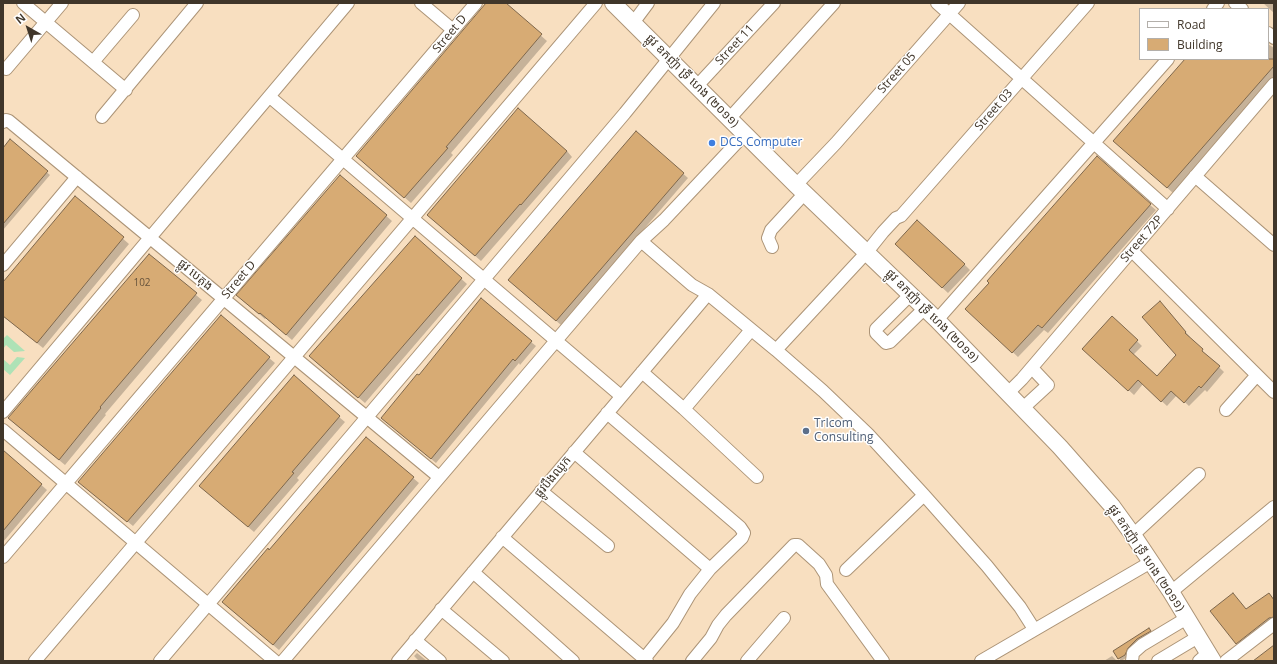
<!DOCTYPE html>
<meta charset="utf-8">
<style>
body{margin:0}
#map{position:relative;width:1277px;height:664px;overflow:hidden;background:#f8dfc0;font-family:"Open Sans",sans-serif}
canvas{display:block}
.frame{position:absolute;inset:0;border:4px solid #40362a;pointer-events:none}
.legend{position:absolute;left:1139px;top:8px;width:130px;height:52px;box-sizing:border-box;background:#fff;border:1px solid #b3afaa;margin:0;padding:5px 7px;list-style:none;font-size:12px;color:#40362a}
.legend li{display:flex;align-items:center;gap:8px;height:20px}
.legend b{width:20px;border:1px solid #b3afaa}
.north{position:absolute;left:8px;top:8px;width:40px;height:40px;-webkit-text-stroke:3px #fff;paint-order:stroke;rotate:321deg;font-size:11px;font-weight:700;line-height:16px;text-align:center;color:#40362a}
.north::after{content:'';display:block;margin:auto;width:14px;height:18px;background:#40362a;clip-path:polygon(50% 0,100% 100%,50% 72%,0 100%)}
</style>
<div id="map">
<canvas width="1277" height="664"></canvas>
<div class="frame"></div>
<ul class="legend">
<li><b style="height:5px;background:#fff"></b>Road</li>
<li><b style="height:11px;background:#d7ab74"></b>Building</li>
</ul>
<div class="north">N</div>
</div>
<script>
const ctx = document.querySelector('canvas').getContext('2d');
ctx.lineJoin = 'round';
function fill(path, color) {
  ctx.fillStyle = color;
  ctx.fill(path, 'evenodd');
}
function shape(rows) {
  const path = new Path2D();
  for (const r of rows) {
    path.moveTo(r[0], r[1]);
    for (let i = 2; i < r.length; i += 2) path.lineTo(r[i], r[i + 1]);
  }
  return path;
}
function strokePath(path, color, width, dash) {
  ctx.strokeStyle = color;
  ctx.lineWidth = width;
  ctx.lineCap = dash ? 'butt' : 'round';
  ctx.setLineDash(dash || []);
  ctx.stroke(path);
}
function drawText(font, color, halo, rows, align = 'center') {
  ctx.font = font + ' "Open Sans","Noto Sans Khmer",sans-serif';
  ctx.lineWidth = 3;
  ctx.setLineDash([]);
  ctx.textBaseline = 'middle';
  ctx.strokeStyle = halo;
  ctx.fillStyle = color;
  for (const [text, x, y, turn = 0] of rows) {
    ctx.save();
    ctx.translate(x, y);
    ctx.rotate((+turn || 0) * Math.PI / 180);
    ctx.textAlign = isNaN(turn) ? turn : align;
    if (halo) ctx.strokeText(text, 0, 0);
    ctx.fillText(text, 0, 0);
    ctx.restore();
  }
}
const green = shape([
 [7,335,25,351,14,352,6,345,3,349,3,339],
 [17,357,25,358,10,375,3,369,3,359,10,365]
]);
const shadow = shape([
 [488,3,504,3,547,41,451,153,453,155,411,203,363,161],
 [1263,3,1274,3,1274,13],
 [1268,44,1274,48,1274,78,1173,193,1120,146,1186,59,1268,59],
 [636,133,688,178,561,325,513,284],
 [10,141,50,175,3,230,3,149],
 [567,151,572,157,481,261,434,220],
 [340,176,392,221,292,340,266,318,265,319,243,301],
 [75,197,129,244,43,348,3,316,3,284],
 [1150,205,1156,210,1048,333,1044,330,1018,357,972,314,991,283],
 [415,237,467,284,365,403,316,362],
 [902,250,964,264,970,270,948,293],
 [149,256,202,300,105,414,106,415,65,465,15,424],
 [1164,307,1190,337,1189,338,1224,372,1207,392,1205,390,1189,406,1177,395,1167,406,1143,384,1134,395,1088,353,1112,317,1142,346,1133,355,1157,377,1177,355],
 [221,317,275,363,133,526,85,487],
 [531,342,536,346,520,365,519,363,436,463,382,418,419,376],
 [339,417,345,422,297,478,299,480,254,532,200,486],
 [3,451,47,490,3,542],
 [413,478,419,483,279,650,229,608,270,551],
 [1233,594,1246,610,1269,594,1274,600,1274,621,1240,647,1237,643],
 [1149,629,1153,634,1128,657,1121,661,1114,651],
 [417,653,427,661,419,661,414,656],
 [1112,656,1117,661,1104,661]
]);
const building = shape([
 [486,3,506,3,542,34,446,147,448,148,404,198,356,156,486,3],
 [1185,59,1274,59,1274,66,1167,188,1113,141,1185,59],
 [518,108,567,151,521,205,520,204,475,256,427,215,518,108],
 [636,131,684,173,556,321,508,280,636,131],
 [10,139,48,171,3,224,3,148,10,139],
 [1097,156,1151,204,1042,328,1038,325,1012,353,965,309,989,283,987,281,1097,156],
 [340,175,387,215,286,335,260,313,259,314,236,295,340,175],
 [75,196,124,237,37,343,3,316,3,282,75,196],
 [917,220,965,264,942,288,895,244,917,220],
 [415,236,462,278,358,398,309,356,415,236],
 [149,254,197,293,100,407,101,408,59,460,8,418,149,254],
 [481,298,532,341,515,361,513,359,431,459,381,418,417,374,419,375,481,298],
 [1160,301,1186,332,1185,333,1203,349,1202,351,1220,366,1201,388,1199,386,1184,403,1171,391,1161,402,1138,380,1128,391,1082,349,1112,316,1138,340,1129,350,1157,376,1176,355,1142,317,1160,301],
 [221,315,270,357,127,522,78,482,221,315],
 [294,375,340,416,292,472,294,473,248,527,199,486,294,375],
 [366,437,414,477,273,645,222,602,268,548,269,550,366,437],
 [3,450,42,484,3,531,3,450],
 [1233,593,1246,609,1269,593,1274,600,1274,617,1269,618,1236,644,1210,611,1233,593],
 [1149,628,1151,631,1137,639,1128,648,1125,655,1118,659,1113,651,1149,628],
 [1274,645,1274,661,1253,661,1274,645]
]);
const minor = shape([
 [23,3,126,90],
 [421,3,453,30],
 [937,3,1168,209],
 [1235,3,1242,9],
 [1213,9,1218,3],
 [633,23,648,3],
 [1268,33,1274,38],
 [93,62,133,15],
 [6,69,62,3],
 [697,86,774,3],
 [270,97,621,396],
 [102,117,197,3],
 [729,119,834,3],
 [3,122,6,120,9,121,439,477],
 [1195,176,1274,245],
 [796,185,836,143,959,3],
 [641,241,692,285,708,294,776,350,823,391,868,434,924,495,987,566,1020,607,1034,629],
 [772,247,768,238,771,230,805,193],
 [1132,251,1274,392],
 [3,265,77,177],
 [911,294,876,329,876,333,886,343,890,342,925,308],
 [937,320,1168,59],
 [776,350,867,252,883,232,896,218,901,216,1088,3],
 [642,372,684,409,757,477],
 [1008,393,1022,379,1274,84],
 [1023,408,1048,385,1032,368],
 [684,409,751,330],
 [1226,410,1257,375],
 [3,412,348,3],
 [607,413,740,527,744,533,742,538,710,569,690,594,673,623,644,659],
 [3,430,275,661],
 [574,452,710,569],
 [541,491,608,546],
 [1133,535,1199,474],
 [502,537,647,661],
 [3,557,476,3],
 [846,570,924,495],
 [473,572,573,661],
 [1171,592,1274,507],
 [441,609,503,661],
 [415,640,440,661],
 [35,661,596,3],
 [160,661,625,113,714,3],
 [283,661,641,241,664,220,745,134],
 [398,661,708,294],
 [692,661,711,638,718,625,726,615,794,545,798,545,819,564,826,575,827,584,883,661],
 [747,661,784,618],
 [981,661,1151,562],
 [1132,661,1133,653,1142,645,1187,618],
 [1158,661,1198,637],
 [1199,661,1208,653],
 [1226,661,1274,624]
]);
const major = shape([
 [613,3,796,185,937,320,1060,447,1112,506,1133,535,1171,592,1213,661]
]);
const markers = [
 [712,143,4,"#3f7fe0"],
 [806,431,4,"#5c6f8a"]
];
const numberNames = [
 ["102",142,283]
];
const streetNames = [
 ["Street D",450,34,-50],
 ["Street 11",735,45,-47],
 ["Street 05",897,73,-48],
 ["ផ្លូវ ឧកញ៉ា ទ្រី ហេង (២០១១)",692,81,45],
 ["Street 03",994,110,-49],
 ["Street 72P",1142,239,-49],
 ["ផ្លូវ បេតុង",195,275,40],
 ["Street D",239,280,-50],
 ["ផ្លូវ ឧកញ៉ា ទ្រី ហេង (២០១១)",932,316,45],
 ["ផ្លូវបឹងឈូក",553,477,-50],
 ["ផ្លូវ ឧកញ៉ា ទ្រី ហេង (២០១១)",1146,558,56]
];
const shopNames = [
 ["DCS Computer",720,143]
];
const serviceNames = [
 ["TrIcom",814,424],
 ["Consulting",814,438]
];
fill(green, '#aee2b6');
fill(shadow, '#0003');
fill(building, '#d7ab74');
strokePath(building, '#7e674c', 1);
strokePath(minor, '#ac9477', 14);
strokePath(major, '#ac9477', 18);
strokePath(minor, '#fff', 12);
strokePath(major, '#fff', 16);
for (const [x, y, r, color] of markers) {
  const dot = new Path2D();
  dot.arc(x, y, r, 0, 2 * Math.PI);
  ctx.fillStyle = color;
  ctx.fill(dot);
  strokePath(dot, '#fff', 1.5);
}
drawText('10px', '#66533c', null, numberNames);
drawText('12px', '#40362a', '#fff', streetNames);
drawText('12px', '#366cbe', '#fff', shopNames, 'left');
drawText('12px', '#4e5e75', '#fff', serviceNames, 'left');
</script>
